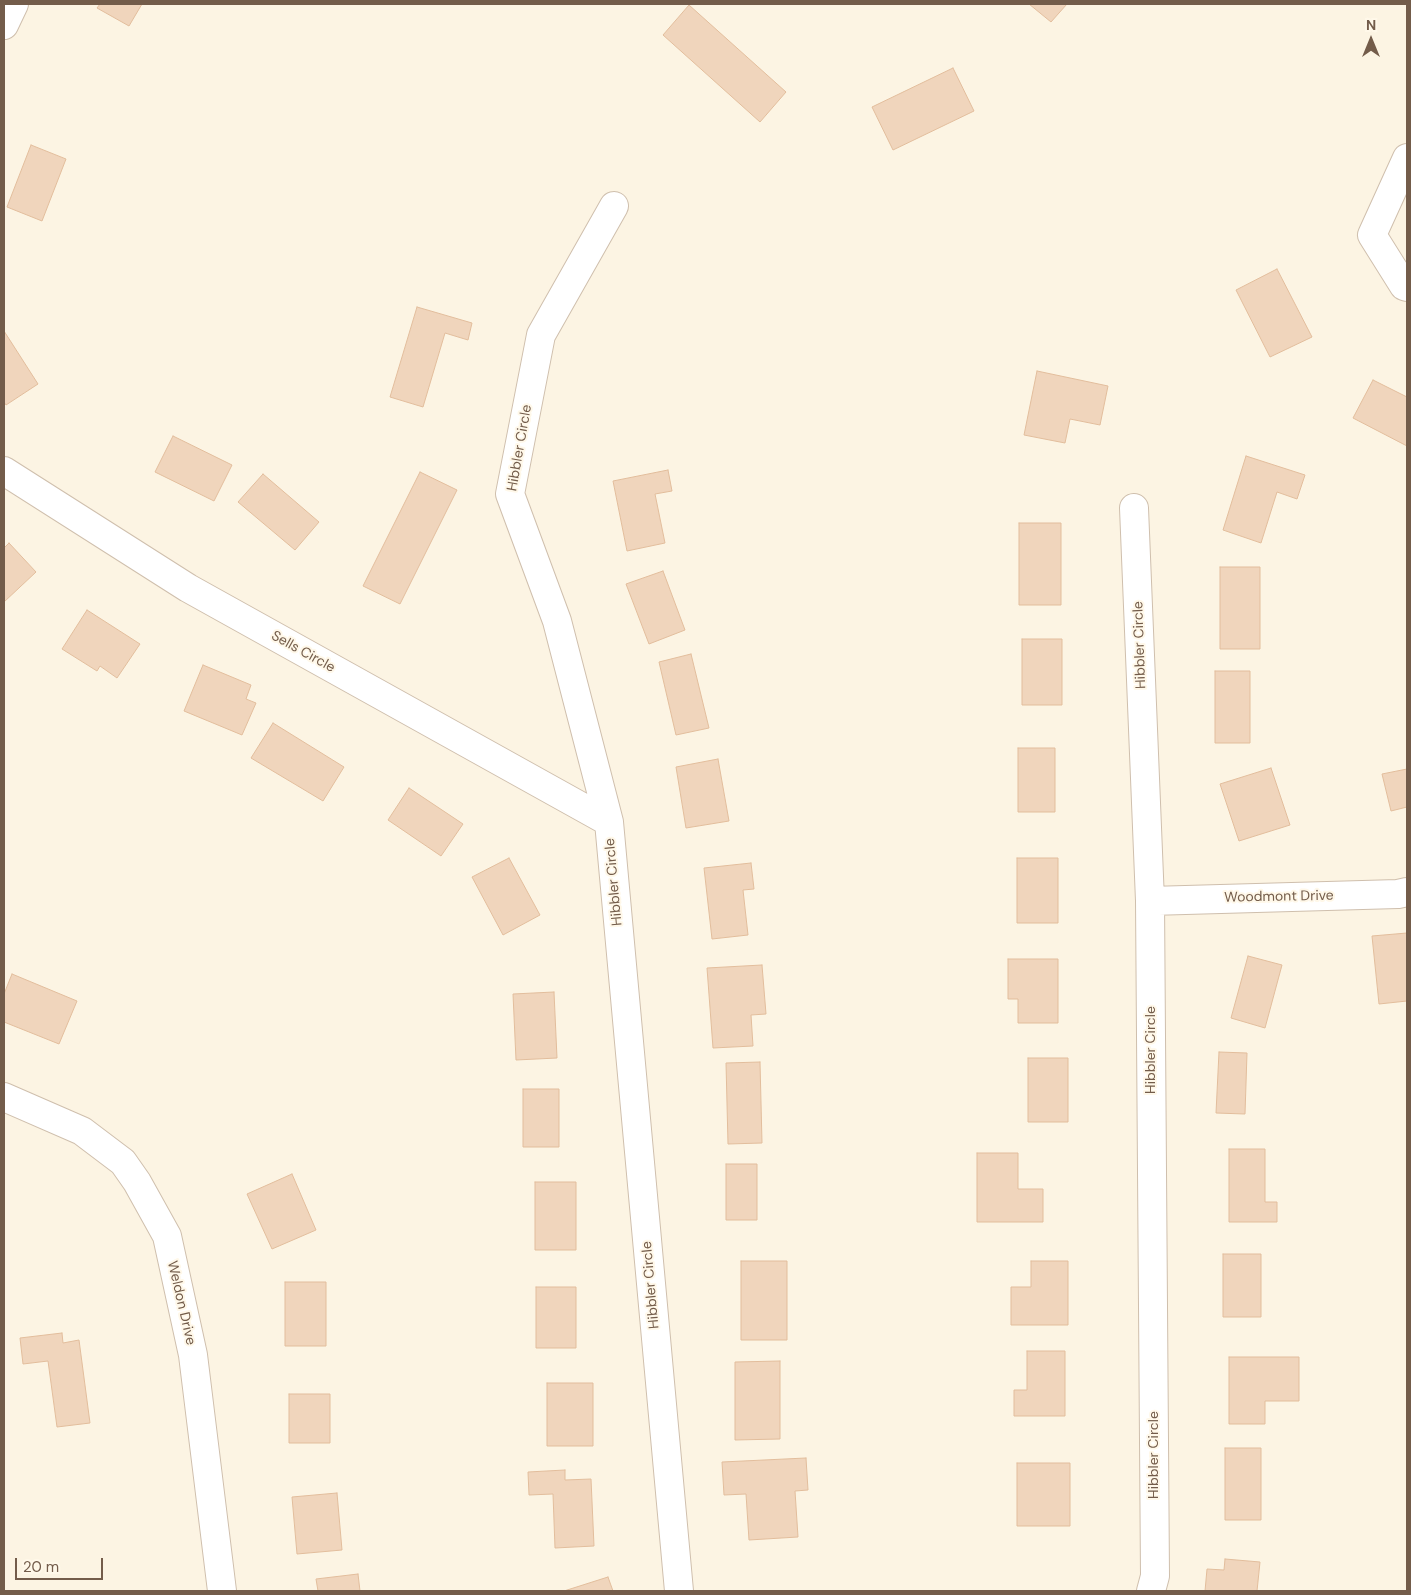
<!DOCTYPE html>
<style>
body{margin:0}
#map{position:relative;width:1411px;height:1595px;overflow:hidden;background:#fcf4e3;font-family:"DM Sans",sans-serif}
canvas{display:block}
.frame{position:absolute;inset:0;border:5px solid #735c4a;pointer-events:none}
.north{position:absolute;left:1346px;top:15px;width:50px;height:50px;-webkit-text-stroke:4px #fff8e9;paint-order:stroke;rotate:0deg;font-size:14px;font-weight:700;line-height:20px;text-align:center;color:#735c4a}
.north::after{content:'';display:block;margin:auto;width:18px;height:22px;background:#735c4a;clip-path:polygon(50% 0,100% 100%,50% 72%,0 100%)}
.scale{position:absolute;left:15px;top:1558px;width:88px;height:22px;box-sizing:border-box;border:2px solid #735c4a;border-top:0;padding-left:6px;font-size:15px;line-height:18px;white-space:nowrap;color:#735c4a;-webkit-text-stroke:4px #fff8e9;paint-order:stroke}
</style>
<div id="map">
<canvas width="1411" height="1595"></canvas>
<div class="frame"></div>
<div class="north">N</div>
<div class="scale">20 m</div>
</div>
<script>
const ctx = document.querySelector('canvas').getContext('2d');
ctx.lineJoin = 'round';
function fill(path, color) {
  ctx.fillStyle = color;
  ctx.fill(path, 'evenodd');
}
function shape(rows) {
  const path = new Path2D();
  for (const r of rows) {
    path.moveTo(r[0], r[1]);
    for (let i = 2; i < r.length; i += 2) path.lineTo(r[i], r[i + 1]);
  }
  return path;
}
function strokePath(path, color, width, dash) {
  ctx.strokeStyle = color;
  ctx.lineWidth = width;
  ctx.lineCap = dash ? 'butt' : 'round';
  ctx.setLineDash(dash || []);
  ctx.stroke(path);
}
function drawText(font, color, halo, rows, align = 'center') {
  ctx.font = font + ' "DM Sans",sans-serif';
  ctx.lineWidth = 4;
  ctx.setLineDash([]);
  ctx.textBaseline = 'middle';
  ctx.strokeStyle = halo;
  ctx.fillStyle = color;
  for (const [text, x, y, turn = 0] of rows) {
    ctx.save();
    ctx.translate(x, y);
    ctx.rotate((+turn || 0) * Math.PI / 180);
    ctx.textAlign = isNaN(turn) ? turn : align;
    if (halo) ctx.strokeText(text, 0, 0);
    ctx.fillText(text, 0, 0);
    ctx.restore();
  }
}
const building = shape([
 [100,4,142,4,129,26,97,8,100,4],
 [1029,4,1067,4,1051,22,1029,4],
 [689,5,786,92,760,122,663,35,689,5],
 [953,68,974,111,893,150,872,107,953,68],
 [31,145,66,159,42,221,7,207,31,145],
 [1277,269,1312,337,1270,357,1236,290,1277,269],
 [417,307,472,323,468,340,445,333,423,407,390,397,417,307],
 [4,331,38,384,6,405,4,402,4,331],
 [1037,371,1108,386,1100,425,1070,419,1065,443,1024,435,1037,371],
 [1373,380,1407,397,1407,446,1353,418,1373,380],
 [173,436,232,465,214,501,155,472,173,436],
 [1246,456,1305,475,1297,499,1277,492,1261,543,1223,530,1246,456],
 [668,470,672,491,655,494,665,543,627,551,613,481,668,470],
 [420,472,457,490,400,604,363,586,420,472],
 [263,474,319,522,295,550,238,502,263,474],
 [1019,523,1061,523,1061,605,1019,605,1019,523],
 [9,543,36,572,4,602,4,548,9,543],
 [1220,567,1260,567,1260,649,1220,649,1220,567],
 [663,571,685,630,649,644,626,584,663,571],
 [87,610,140,644,117,678,100,666,97,671,62,649,87,610],
 [1022,639,1062,639,1062,705,1022,705,1022,639],
 [691,654,709,728,676,735,659,662,691,654],
 [203,665,251,685,246,699,256,703,242,735,184,711,203,665],
 [1215,671,1250,671,1250,743,1215,743,1215,671],
 [273,723,344,767,323,801,251,758,273,723],
 [1018,748,1055,748,1055,812,1018,812,1018,748],
 [718,759,729,821,686,828,676,767,718,759],
 [1271,768,1290,825,1239,841,1220,784,1271,768],
 [1407,769,1407,807,1391,811,1382,774,1407,769],
 [409,788,463,824,441,856,388,820,409,788],
 [509,858,540,915,503,935,472,877,509,858],
 [1017,858,1058,858,1058,923,1017,923,1017,858],
 [751,863,754,889,743,890,748,935,712,939,704,868,751,863],
 [1407,933,1407,1001,1379,1004,1372,936,1407,933],
 [1248,956,1282,965,1265,1028,1231,1018,1248,956],
 [1008,959,1058,959,1058,1023,1018,1023,1018,999,1008,999,1008,959],
 [762,965,766,1014,751,1015,753,1046,713,1048,707,968,762,965],
 [12,974,77,1001,59,1044,4,1022,4,994,12,974],
 [554,992,557,1058,516,1060,513,994,554,992],
 [1219,1052,1247,1053,1245,1114,1216,1113,1219,1052],
 [1028,1058,1068,1058,1068,1122,1028,1122,1028,1058],
 [760,1062,762,1143,728,1144,726,1063,760,1062],
 [523,1089,559,1089,559,1147,523,1147,523,1089],
 [1229,1149,1265,1149,1265,1202,1277,1202,1277,1222,1229,1222,1229,1149],
 [977,1153,1018,1153,1018,1189,1043,1189,1043,1222,977,1222,977,1153],
 [726,1164,757,1164,757,1220,726,1220,726,1164],
 [292,1174,316,1230,272,1249,247,1194,292,1174],
 [535,1182,576,1182,576,1250,535,1250,535,1182],
 [1223,1254,1261,1254,1261,1317,1223,1317,1223,1254],
 [741,1261,787,1261,787,1340,741,1340,741,1261],
 [1031,1261,1068,1261,1068,1325,1011,1325,1011,1287,1031,1287,1031,1261],
 [285,1282,326,1282,326,1346,285,1346,285,1282],
 [536,1287,576,1287,576,1348,536,1348,536,1287],
 [62,1333,63,1343,79,1340,90,1423,57,1427,48,1361,23,1364,20,1338,62,1333],
 [1027,1351,1065,1351,1065,1416,1014,1416,1014,1390,1027,1390,1027,1351],
 [1229,1357,1299,1357,1299,1401,1265,1401,1265,1424,1229,1424,1229,1357],
 [780,1361,780,1439,735,1440,735,1362,780,1361],
 [547,1383,593,1383,593,1446,547,1446,547,1383],
 [289,1394,330,1394,330,1443,289,1443,289,1394],
 [1225,1448,1261,1448,1261,1520,1225,1520,1225,1448],
 [806,1458,808,1490,795,1491,798,1537,749,1540,746,1494,724,1495,722,1462,806,1458],
 [1017,1463,1070,1463,1070,1526,1017,1526,1017,1463],
 [565,1470,565,1480,591,1479,594,1546,555,1548,553,1494,529,1495,528,1472,565,1470],
 [337,1493,342,1550,297,1554,292,1497,337,1493],
 [1225,1559,1260,1562,1257,1591,1205,1591,1207,1569,1224,1570,1225,1559],
 [358,1574,360,1591,318,1591,316,1579,358,1574],
 [608,1577,613,1591,564,1591,608,1577]
]);
const minor = shape([
 [4,25,14,4],
 [1407,158,1372,235,1404,286,1407,287],
 [614,206,541,335,510,494,557,621,609,822,679,1591],
 [4,471,188,588,609,822],
 [1134,508,1150,901,1155,1576,1151,1591],
 [1150,901,1398,894,1407,892],
 [4,1097,82,1131,123,1162,137,1182,167,1236,193,1355,222,1591]
]);
const streetNames = [
 ["Hibbler Circle",520,448,-80],
 ["Hibbler Circle",1140,645,-92],
 ["Sells Circle",303,652,29],
 ["Hibbler Circle",614,882,-95],
 ["Woodmont Drive",1279,897,-1],
 ["Hibbler Circle",1151,1050,-90],
 ["Hibbler Circle",651,1285,-95],
 ["Weldon Drive",181,1303,77],
 ["Hibbler Circle",1154,1455,-90]
];
fill(building, '#f0d5bc');
strokePath(building, '#e2bd9c', 1);
strokePath(minor, '#cfbfad', 30);
strokePath(minor, '#fff', 28);
drawText('14px', '#735c4a', '#fff8e9', streetNames);
</script>
